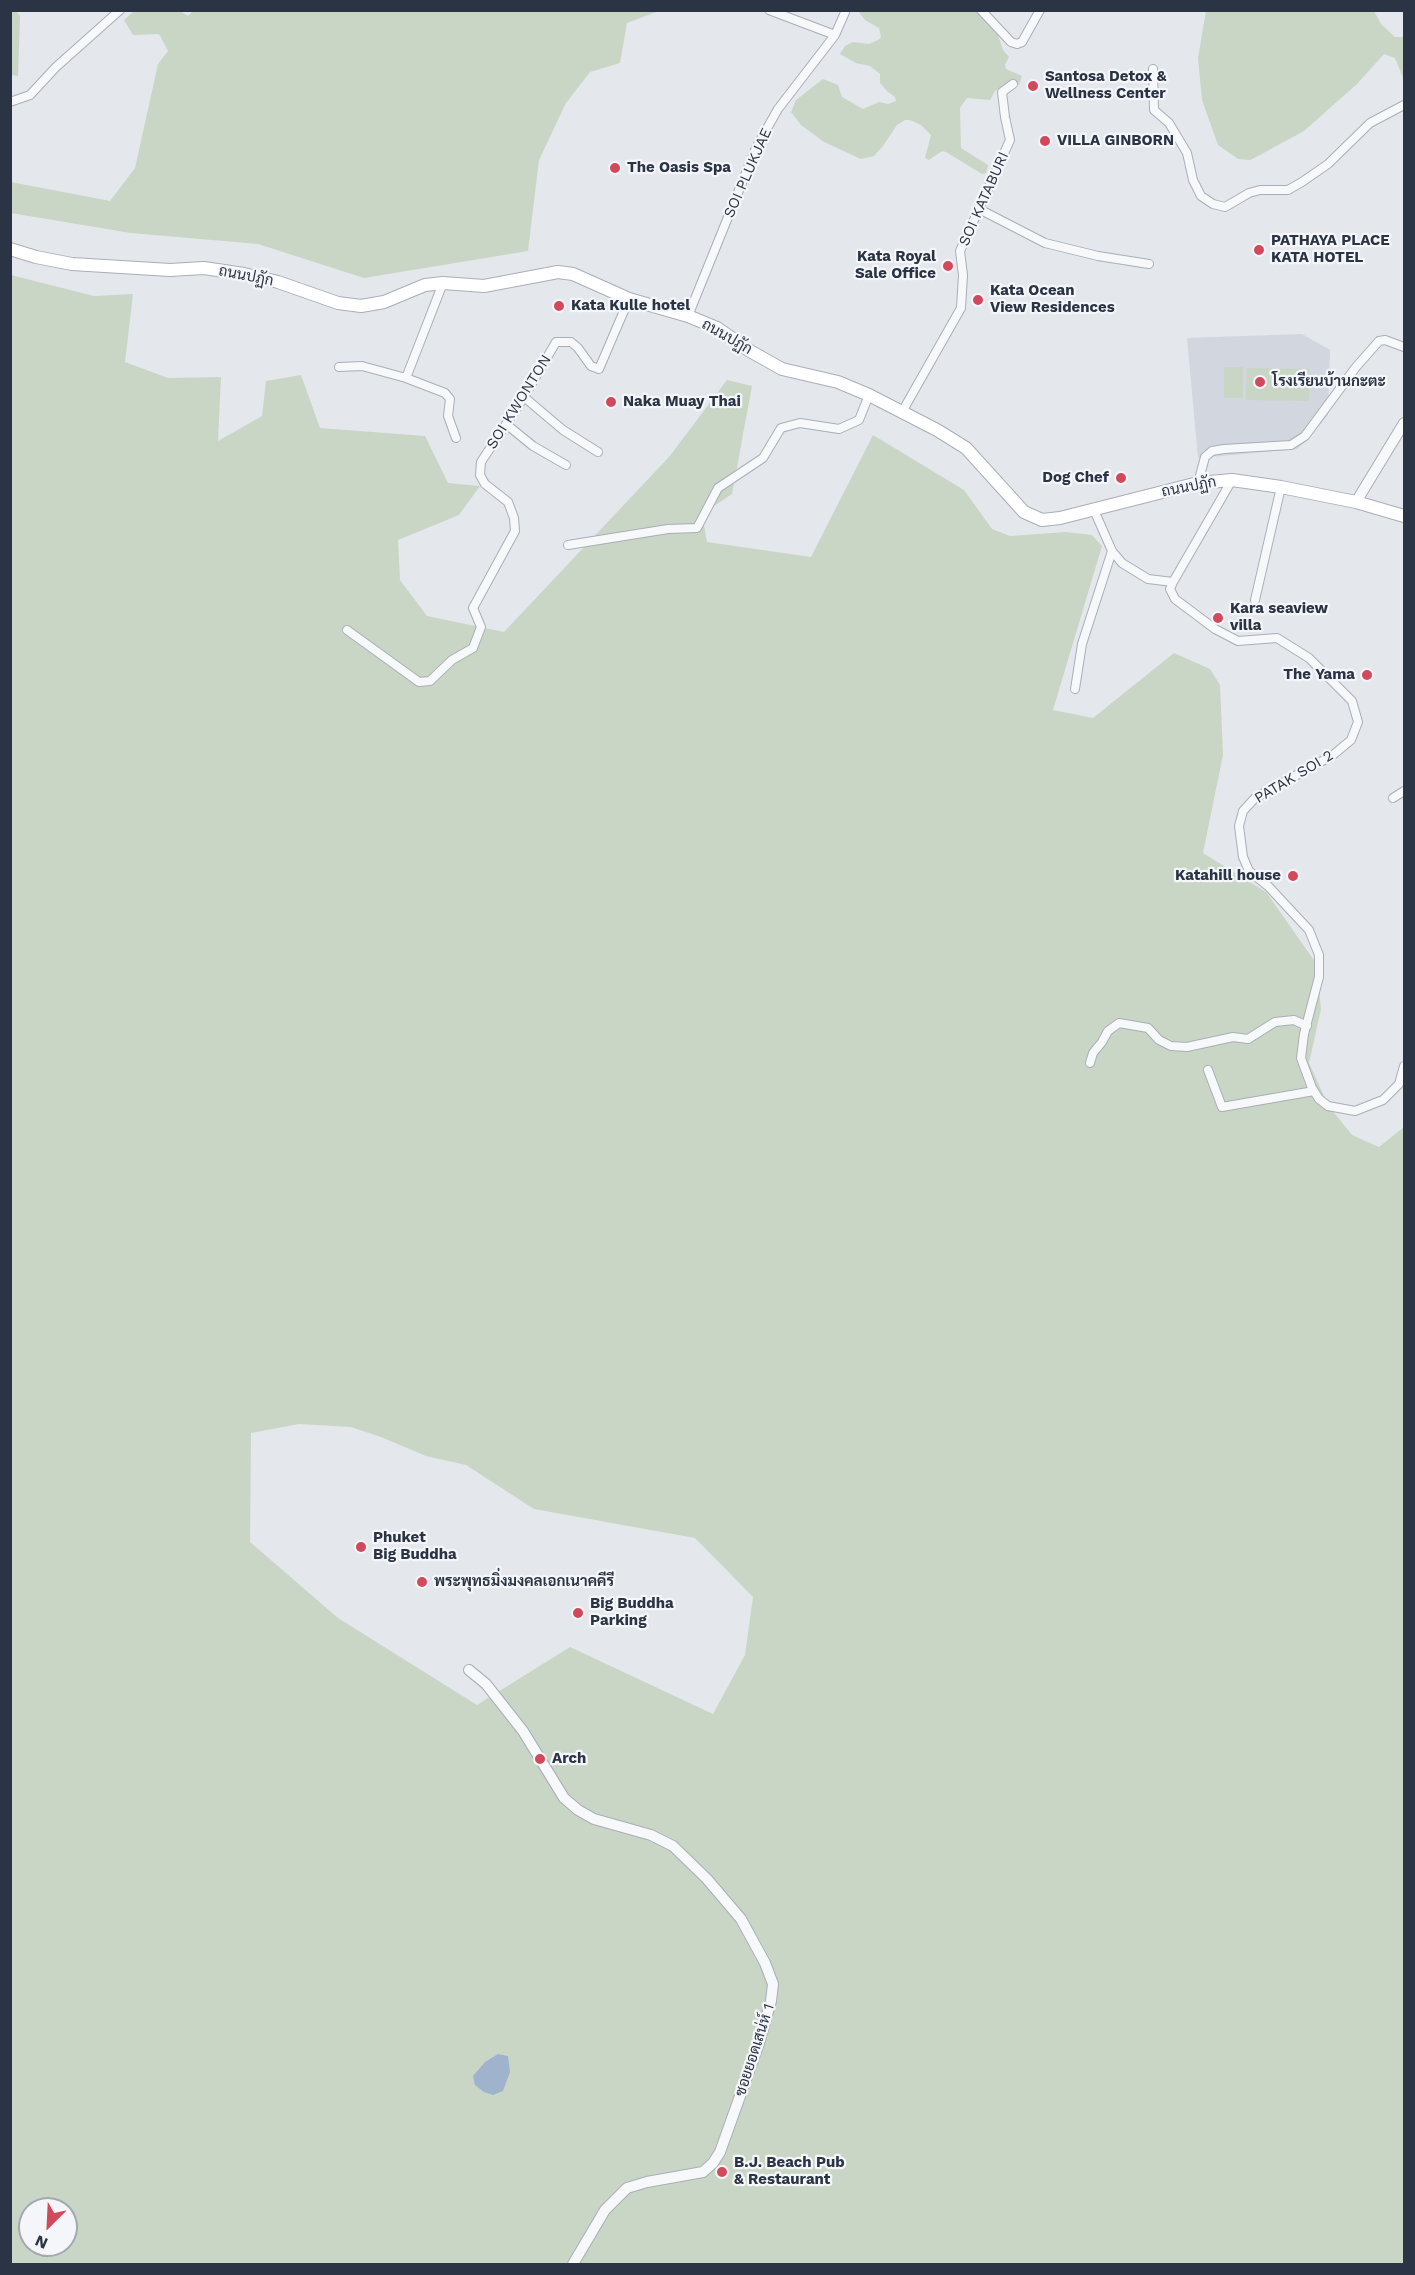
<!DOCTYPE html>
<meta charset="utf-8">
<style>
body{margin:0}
#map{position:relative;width:1415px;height:2275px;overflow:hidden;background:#e4e7ec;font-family:"Work Sans",sans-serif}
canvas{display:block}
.frame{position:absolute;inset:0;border:12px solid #2b3445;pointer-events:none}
.north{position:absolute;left:18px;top:2197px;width:60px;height:60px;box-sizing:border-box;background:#f4f6f9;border:2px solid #a4a8b1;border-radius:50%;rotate:204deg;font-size:16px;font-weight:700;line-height:24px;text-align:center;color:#2b3445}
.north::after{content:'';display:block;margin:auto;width:21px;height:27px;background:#d1495b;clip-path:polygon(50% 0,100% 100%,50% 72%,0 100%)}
</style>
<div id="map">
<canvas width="1415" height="2275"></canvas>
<div class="frame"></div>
<div class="north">N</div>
</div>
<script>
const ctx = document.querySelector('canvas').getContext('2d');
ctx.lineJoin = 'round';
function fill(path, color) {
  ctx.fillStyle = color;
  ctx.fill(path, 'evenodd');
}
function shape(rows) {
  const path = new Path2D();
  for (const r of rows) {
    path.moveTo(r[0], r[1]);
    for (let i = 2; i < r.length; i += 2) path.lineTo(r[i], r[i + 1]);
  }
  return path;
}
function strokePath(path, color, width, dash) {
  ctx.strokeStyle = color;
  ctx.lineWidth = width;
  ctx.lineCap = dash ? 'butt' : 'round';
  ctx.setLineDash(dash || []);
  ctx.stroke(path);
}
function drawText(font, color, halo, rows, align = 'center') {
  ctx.font = font + ' "Work Sans",Sarabun,sans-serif';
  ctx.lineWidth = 4.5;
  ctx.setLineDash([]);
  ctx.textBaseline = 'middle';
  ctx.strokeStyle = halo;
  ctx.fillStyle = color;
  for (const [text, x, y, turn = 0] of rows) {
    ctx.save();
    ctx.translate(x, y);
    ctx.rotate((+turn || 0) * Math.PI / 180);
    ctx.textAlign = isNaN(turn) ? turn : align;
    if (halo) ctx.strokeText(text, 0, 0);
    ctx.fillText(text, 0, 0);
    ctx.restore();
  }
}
const built = shape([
 [1302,334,1330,350,1328,415,1306,441,1297,449,1198,458,1187,338]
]);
const green = shape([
 [194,10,659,10,659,11,627,23,620,63,590,72,566,103,539,160,528,251,364,278,258,244,131,233,11,213,11,182,110,201,135,168,158,64,168,51,159,34,133,35,124,20,134,11,180,11,188,16],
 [10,11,16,11,20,16,18,76,11,75],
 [858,11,977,11,995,27,1003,50,1009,57,1005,65,1006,69,1022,76,1019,85,1010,83,1004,85,995,91,990,100,967,98,960,108,961,148,988,165,986,173,982,174,946,152,942,151,929,160,925,158,931,135,921,125,910,120,905,120,897,125,883,146,874,156,861,159,824,142,801,125,791,112,796,100,823,79,838,85,842,97,863,109,879,102,888,104,896,101,895,97,887,91,880,83,880,74,870,66,856,63,840,54,845,46,853,42,869,44,878,40,881,37,879,28,865,20],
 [1206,11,1374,11,1381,24,1395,37,1404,37,1404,80,1395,58,1384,54,1357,84,1304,131,1258,156,1250,160,1238,159,1218,145,1202,100,1198,58],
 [11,275,94,296,133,294,125,362,168,378,221,377,218,441,262,416,266,381,301,375,320,428,425,436,448,483,480,486,459,515,398,540,400,580,427,616,504,632,669,457,727,380,752,386,732,494,702,514,707,542,811,557,873,435,964,490,992,529,1010,536,1066,532,1092,535,1102,546,1053,710,1093,718,1174,653,1210,669,1220,685,1223,755,1203,853,1266,892,1316,963,1321,1009,1309,1063,1328,1105,1352,1135,1379,1147,1404,1127,1404,2264,11,2264],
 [299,1424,351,1427,381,1437,426,1456,466,1465,534,1509,695,1538,753,1597,745,1655,713,1714,570,1647,477,1705,338,1618,250,1542,251,1433],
 [30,2209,66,2209,66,2245,30,2245],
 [1224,367,1243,367,1243,398,1224,398],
 [1247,368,1310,369,1309,401,1246,400]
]);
const water = shape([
 [498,2054,508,2056,510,2072,503,2091,493,2095,484,2092,475,2085,473,2076,485,2062]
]);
const minor = shape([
 [769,10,835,35],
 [981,10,1011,42,1017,44,1022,42,1040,10],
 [1153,69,1154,110,1169,123,1187,153,1193,180,1201,196,1213,204,1225,207,1249,193,1260,190,1288,190,1302,182,1328,164,1370,123,1404,105],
 [10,102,30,95,56,67,120,10],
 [979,209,1045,243,1098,256,1149,264],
 [688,316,756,148,778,109,835,35,846,10],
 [339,367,362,366,406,378,445,393,450,399,448,416,456,438],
 [406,378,443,283],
 [524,397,563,430,598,452],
 [902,412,961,308,963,275,960,251,1010,140,1005,117,1002,92,1013,84],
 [506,424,533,446,566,465],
 [1232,480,1173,582,1170,589,1175,599,1215,629,1238,641,1277,638,1309,658,1352,701,1358,722,1351,740,1333,755,1255,798,1243,811,1239,826,1243,857,1249,871,1268,886,1309,930,1319,955,1319,977,1304,1034,1301,1058,1312,1088,1319,1099,1328,1106,1355,1111,1383,1100,1399,1084,1404,1066],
 [1198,483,1205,457,1212,451,1224,449,1291,445,1305,436,1356,367,1379,341,1385,340,1404,347],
 [1094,510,1112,551,1122,563,1148,579,1173,582],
 [568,545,668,529,697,528,718,488,763,458,781,428,800,423,839,429,859,420,869,395],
 [1255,600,1281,487],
 [347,630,419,682,430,681,452,660,473,648,481,627,473,608,515,531,514,518,508,502,485,484,480,475,481,462,524,397,556,342,571,342,578,348,591,366,599,369,629,299],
 [1075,689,1082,644,1112,551],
 [1393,798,1404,791],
 [1090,1063,1093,1053,1102,1042,1108,1031,1119,1023,1148,1028,1159,1040,1171,1046,1187,1047,1233,1037,1248,1039,1275,1022,1294,1020,1307,1026],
 [1208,1070,1222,1107,1314,1091]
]);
const tertiary = shape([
 [1356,502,1404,423],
 [469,1670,486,1684,523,1731,564,1798,578,1810,594,1819,651,1835,673,1846,707,1879,741,1919,765,1963,773,1984,771,2001,759,2043,720,2152,713,2163,703,2172,647,2182,627,2188,605,2210,573,2264]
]);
const secondary = shape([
 [10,249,36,257,72,264,170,270,204,268,244,274,278,282,338,303,361,306,384,302,425,285,443,283,484,286,558,272,573,274,629,299,688,316,717,328,750,351,782,369,838,382,869,395,937,430,966,448,1024,512,1042,520,1060,518,1198,483,1232,480,1281,487,1356,502,1404,516]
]);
const markers = [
 [1033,86,6,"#d1495b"],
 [1045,141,6,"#d1495b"],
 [615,168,6,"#d1495b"],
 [1259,250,6,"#d1495b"],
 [948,266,6,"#d1495b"],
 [978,300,6,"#d1495b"],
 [559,306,6,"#d1495b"],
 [1260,382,6,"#d1495b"],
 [611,402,6,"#d1495b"],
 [1121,478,6,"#d1495b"],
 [1218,618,6,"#d1495b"],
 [1367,675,6,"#d1495b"],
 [1293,876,6,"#d1495b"],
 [361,1547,6,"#d1495b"],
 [422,1582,6,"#d1495b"],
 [578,1613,6,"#d1495b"],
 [540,1759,6,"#d1495b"],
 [722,2172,6,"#d1495b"]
];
const poiNames = [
 ["Santosa Detox &",1045,77],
 ["Wellness Center",1045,94],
 ["VILLA GINBORN",1057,141],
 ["The Oasis Spa",627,168],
 ["PATHAYA PLACE",1271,241],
 ["KATA HOTEL",1271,258],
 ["Kata Royal",936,257,"right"],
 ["Sale Office",936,274,"right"],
 ["Kata Ocean",990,291],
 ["View Residences",990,308],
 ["Kata Kulle hotel",571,306],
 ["โรงเรียนบ้านกะตะ",1272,382],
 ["Naka Muay Thai",623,402],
 ["Dog Chef",1109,478,"right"],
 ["Kara seaview",1230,609],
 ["villa",1230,626],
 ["The Yama",1355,675,"right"],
 ["Katahill house",1281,876,"right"],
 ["Phuket",373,1538],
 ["Big Buddha",373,1555],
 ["พระพุทธมิ่งมงคลเอกเนาคคีรี",434,1582],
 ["Big Buddha",590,1604],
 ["Parking",590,1621],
 ["Arch",552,1759],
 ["B.J. Beach Pub",734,2163],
 ["& Restaurant",734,2180]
];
const streetNames = [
 ["SOI PLUKJAE",748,173,-66],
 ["SOI KATABURI",984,199,-66],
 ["ถนนปฏัก",246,276,11],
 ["ถนนปฏัก",727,337,30],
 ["SOI KWONTON",519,402,-58],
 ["ถนนปฏัก",1189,487,-11],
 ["PATAK SOI 2",1294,777,-31],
 ["ซอยยอดเสน่ห์ 1",755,2050,-72]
];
fill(built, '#d2d6de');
fill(green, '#c9d6c5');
fill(water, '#9fb4cc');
strokePath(minor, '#a9aeb7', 10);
strokePath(tertiary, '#a9aeb7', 12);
strokePath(secondary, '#a9aeb7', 14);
strokePath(minor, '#f7f8fa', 8);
strokePath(tertiary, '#f7f8fa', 10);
strokePath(secondary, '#fff', 12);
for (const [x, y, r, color] of markers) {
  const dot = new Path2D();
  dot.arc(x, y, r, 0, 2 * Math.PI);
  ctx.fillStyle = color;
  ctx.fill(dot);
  strokePath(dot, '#f4f6f9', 2);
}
drawText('bold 15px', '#2b3445', '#f4f6f9', poiNames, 'left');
drawText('15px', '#2b3445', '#f4f6f9', streetNames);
</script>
